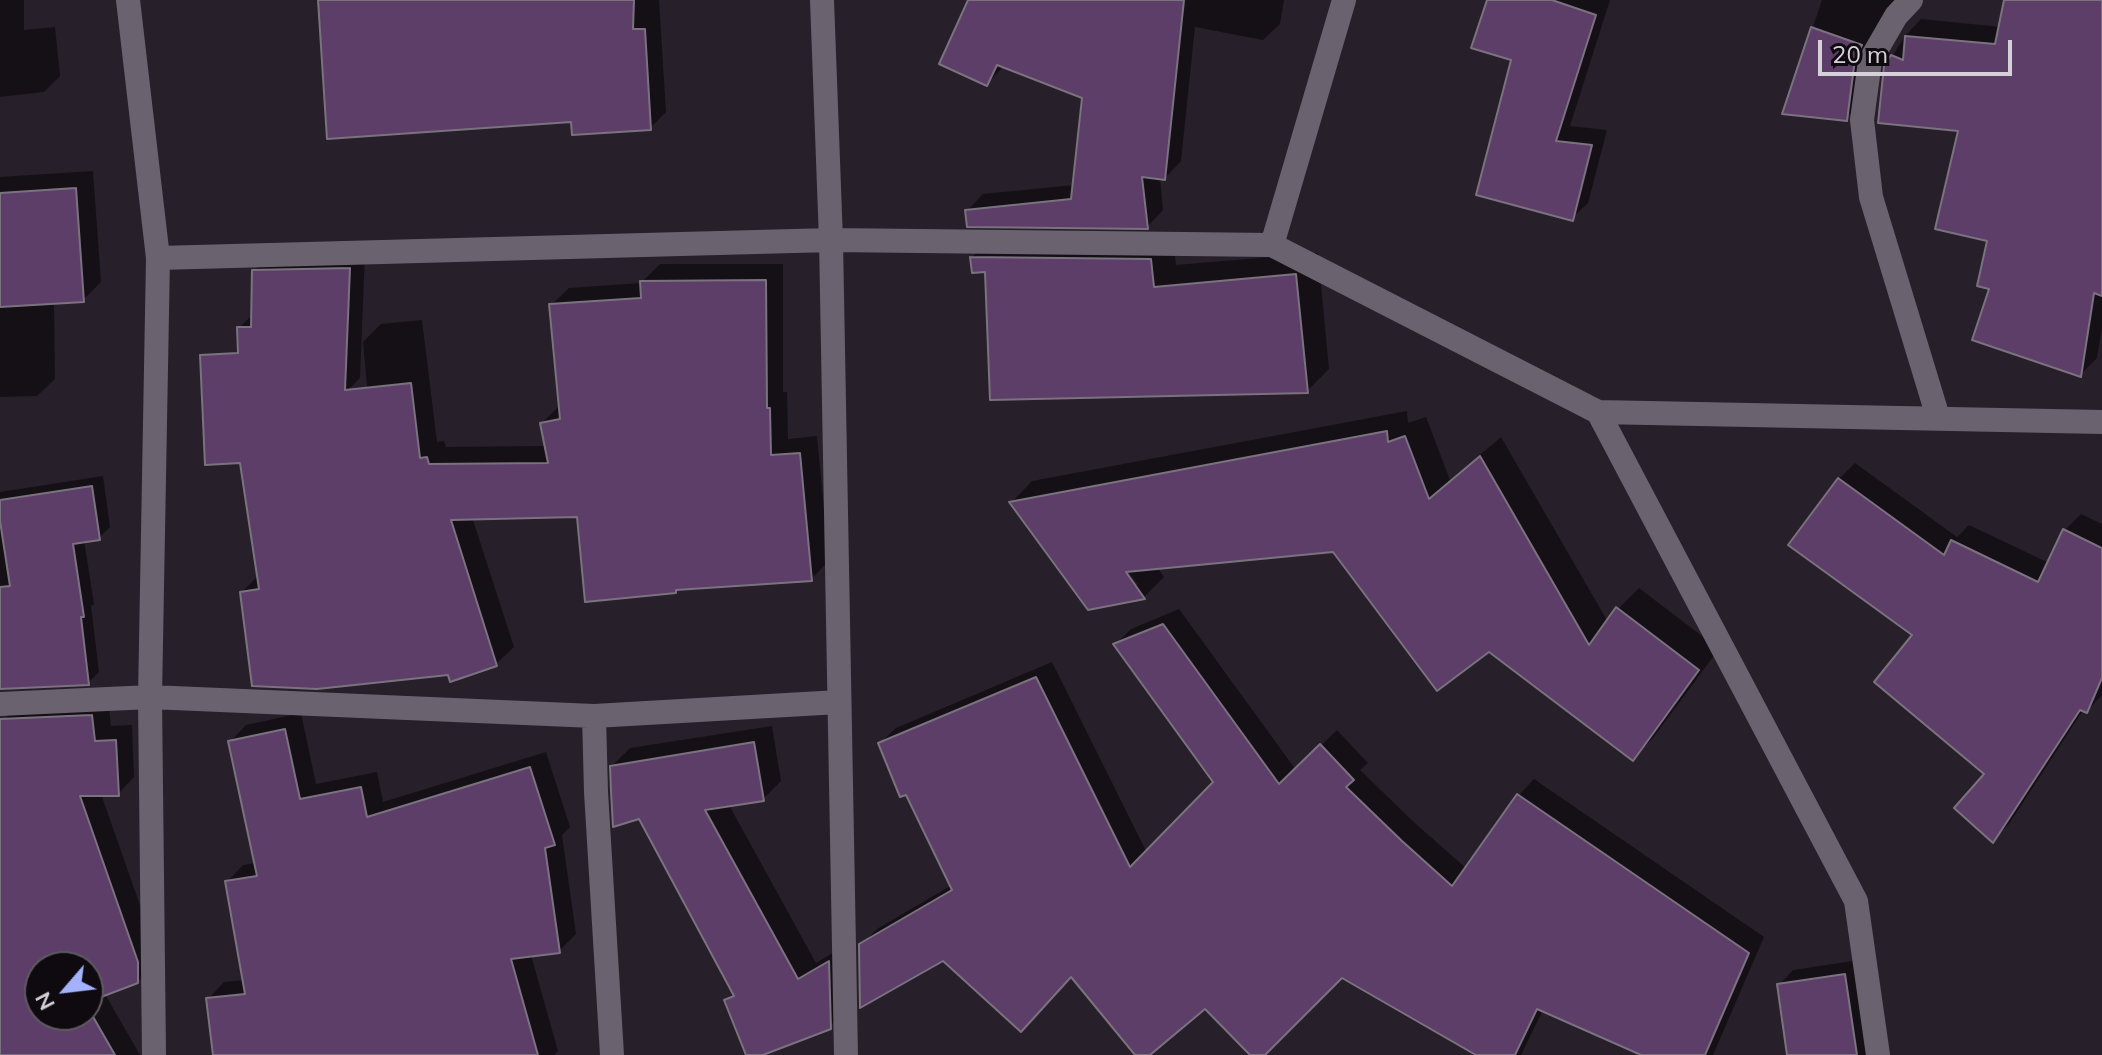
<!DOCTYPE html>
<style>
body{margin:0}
#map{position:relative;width:2102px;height:1055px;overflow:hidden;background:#271f2a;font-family:Mulish,sans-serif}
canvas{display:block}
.north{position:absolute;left:24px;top:951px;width:80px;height:80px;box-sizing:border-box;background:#0e0a0f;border:2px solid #5e5a5f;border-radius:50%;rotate:242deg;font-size:22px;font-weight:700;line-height:32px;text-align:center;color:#d6d1d8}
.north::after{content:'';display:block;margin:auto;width:28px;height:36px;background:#a4b2fc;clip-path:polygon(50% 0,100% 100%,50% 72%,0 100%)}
.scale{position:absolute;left:1818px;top:40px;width:194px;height:36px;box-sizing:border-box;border:4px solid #d6d1d8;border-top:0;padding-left:10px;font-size:24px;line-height:28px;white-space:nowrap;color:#d6d1d8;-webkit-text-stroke:6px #0e0a0f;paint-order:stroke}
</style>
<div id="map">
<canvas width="2102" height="1055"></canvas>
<div class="north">N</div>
<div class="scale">20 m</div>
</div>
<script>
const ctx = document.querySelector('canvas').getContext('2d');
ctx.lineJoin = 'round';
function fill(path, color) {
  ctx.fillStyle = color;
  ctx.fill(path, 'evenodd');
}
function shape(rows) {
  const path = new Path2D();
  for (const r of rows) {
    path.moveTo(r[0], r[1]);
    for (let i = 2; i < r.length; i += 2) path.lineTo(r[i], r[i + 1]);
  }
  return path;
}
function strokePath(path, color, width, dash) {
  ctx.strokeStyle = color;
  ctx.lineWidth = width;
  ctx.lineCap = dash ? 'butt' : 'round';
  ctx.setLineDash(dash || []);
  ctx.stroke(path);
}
const shadow = shape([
 [0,0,24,0,24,30,55,27,60,76,44,92,0,97],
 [320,0,659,0,666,112,650,128,573,119],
 [970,0,1284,0,1280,24,1263,40,1195,27,1181,161,1165,178,1160,177,1163,210,1147,227,967,211,983,194,1074,185,1084,97,1004,66,987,84],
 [1489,0,1610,0,1570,126,1607,130,1588,203,1572,218],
 [1822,0,1894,0,1872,39,1864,101,1846,118,1784,113],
 [2011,0,2102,0,2102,327,2097,358,2080,375,1992,288,1990,239,1961,129,1886,67,1904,37,1921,19,2022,29],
 [93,171,101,282,83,300,54,302,55,379,37,396,0,397,0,177],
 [995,235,1173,237,1176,265,1318,253,1329,369,1307,391,987,270,972,257],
 [365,253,360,378,344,394,239,328,253,314,254,271,269,256],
 [660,264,783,264,783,392,787,392,788,439,817,436,829,561,811,579,678,588,675,591,579,515,472,517,514,647,496,664,449,673,242,592,259,575,371,430,363,342,381,324,422,320,437,442,444,441,446,447,546,446,542,423,560,405,551,305,569,288,641,283],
 [1407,411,1408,423,1426,417,1450,480,1501,437,1608,622,1618,609,1639,588,1719,649,1653,738,1633,758,1489,649,1334,550,1157,567,1164,577,1144,597,1089,608,1012,502,1032,481],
 [1121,563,1138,585,1133,585],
 [1855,463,1957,537,1969,525,2049,563,2065,530,2081,514,2102,524,2102,695,2087,711,2084,709,2009,824,1993,840,1987,774,1915,635,1839,479],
 [103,476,110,527,99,538,84,540,94,604,91,606,99,672,88,683,0,680,0,492],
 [1179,609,1296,770,1337,730,1368,763,1360,770,1417,825,1467,869,1519,795,1534,779,1764,937,1713,1055,1646,1055,1543,1010,1521,1055,1480,1055,1342,976,1262,1055,1253,1055,1205,1006,1147,1055,1138,1055,1072,975,943,958,861,945,877,929,952,885,880,743,896,728,1052,662,1147,853,1215,783,1115,645,1131,629],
 [108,699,111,726,132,725,134,777,118,794,101,794,154,945,154,965,137,982,105,994,140,1055,0,1055,0,721,4,720,21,703],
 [40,967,88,967,88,1015,40,1015],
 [301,713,316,784,377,772,383,802,546,752,570,827,562,835,576,934,559,951,531,955,558,1051,554,1055,215,1055,208,999,224,982,245,980,227,882,243,865,256,863,230,742,246,725],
 [772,726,781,781,763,799,729,805,816,963,846,945,847,1009,829,1027,757,1055,748,1055,727,1000,734,993,612,766,630,748],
 [1859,960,1873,1055,1789,1055,1779,985,1793,970]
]);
const building = shape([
 [318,0,634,0,633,29,645,29,651,130,572,135,571,122,327,139,318,0],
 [968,0,1184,0,1165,180,1142,177,1148,229,967,227,965,210,1071,199,1082,98,997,65,987,86,939,64,968,0],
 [1487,0,1552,0,1596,15,1556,141,1592,145,1573,221,1476,195,1511,60,1471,48,1487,0],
 [2004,0,2102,0,2102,296,2094,293,2081,377,1972,340,1989,289,1977,286,1987,241,1935,229,1958,131,1878,123,1884,66,1891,55,1903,60,1905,36,1995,44,2004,0],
 [1811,27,1862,45,1855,59,1847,121,1782,114,1811,27],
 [76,188,84,302,0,307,0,193,76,188],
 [970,257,1151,259,1154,287,1296,274,1308,393,990,400,985,272,972,273,970,257],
 [350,268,345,390,411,383,420,458,427,457,429,464,548,463,540,423,560,419,549,304,641,298,640,281,766,280,767,408,770,408,771,455,800,453,812,581,676,590,676,593,585,602,577,517,451,520,497,666,450,682,448,675,317,689,252,686,240,592,259,589,240,463,205,465,200,355,238,353,237,327,251,327,252,270,350,268],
 [1387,431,1388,442,1405,436,1429,499,1480,456,1589,645,1616,607,1699,670,1633,761,1489,652,1437,691,1333,552,1126,572,1145,599,1088,610,1009,502,1387,431],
 [1838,478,1944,555,1951,540,2038,582,2063,529,2102,548,2102,678,2087,713,2080,710,1993,843,1954,808,1984,774,1874,682,1912,635,1788,545,1838,478],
 [92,486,100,540,73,544,84,617,81,617,89,685,0,689,0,587,10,586,0,521,0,500,92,486],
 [1163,624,1279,784,1320,744,1354,780,1346,787,1402,841,1452,886,1517,794,1749,953,1705,1055,1641,1055,1537,1009,1515,1055,1476,1055,1342,978,1265,1055,1250,1055,1205,1009,1150,1055,1135,1055,1071,977,1021,1032,943,961,860,1008,859,944,952,890,906,795,900,797,878,743,1036,677,1130,867,1213,782,1113,644,1163,624],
 [92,715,95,741,116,740,119,796,80,796,138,962,138,983,88,1002,88,967,40,967,40,1015,88,1015,88,1008,115,1055,0,1055,0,719,92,715],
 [285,729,300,799,361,787,367,817,530,767,555,845,545,848,560,953,511,959,538,1055,213,1055,206,998,245,994,225,881,257,876,228,741,285,729],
 [754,742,764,801,705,810,798,979,829,961,831,1029,763,1055,746,1055,724,1000,734,996,639,819,613,827,611,791,610,766,754,742],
 [1845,974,1857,1055,1787,1055,1777,984,1845,974]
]);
const street = shape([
 [128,0,158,258,150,697,154,1055],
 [822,0,831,240,846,1055],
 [1911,0,1896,16,1870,61,1862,120,1871,197,1938,417],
 [1272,245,1344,0],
 [158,258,831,240,1272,245,1598,412,2102,422],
 [1598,412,1856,901,1878,1055],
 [0,704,150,697,594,716,596,792,612,1055],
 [594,716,839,702]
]);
fill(shadow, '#0007');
fill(building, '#5c3e68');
strokePath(building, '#7b727f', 2);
strokePath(street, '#6b626f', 24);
</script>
